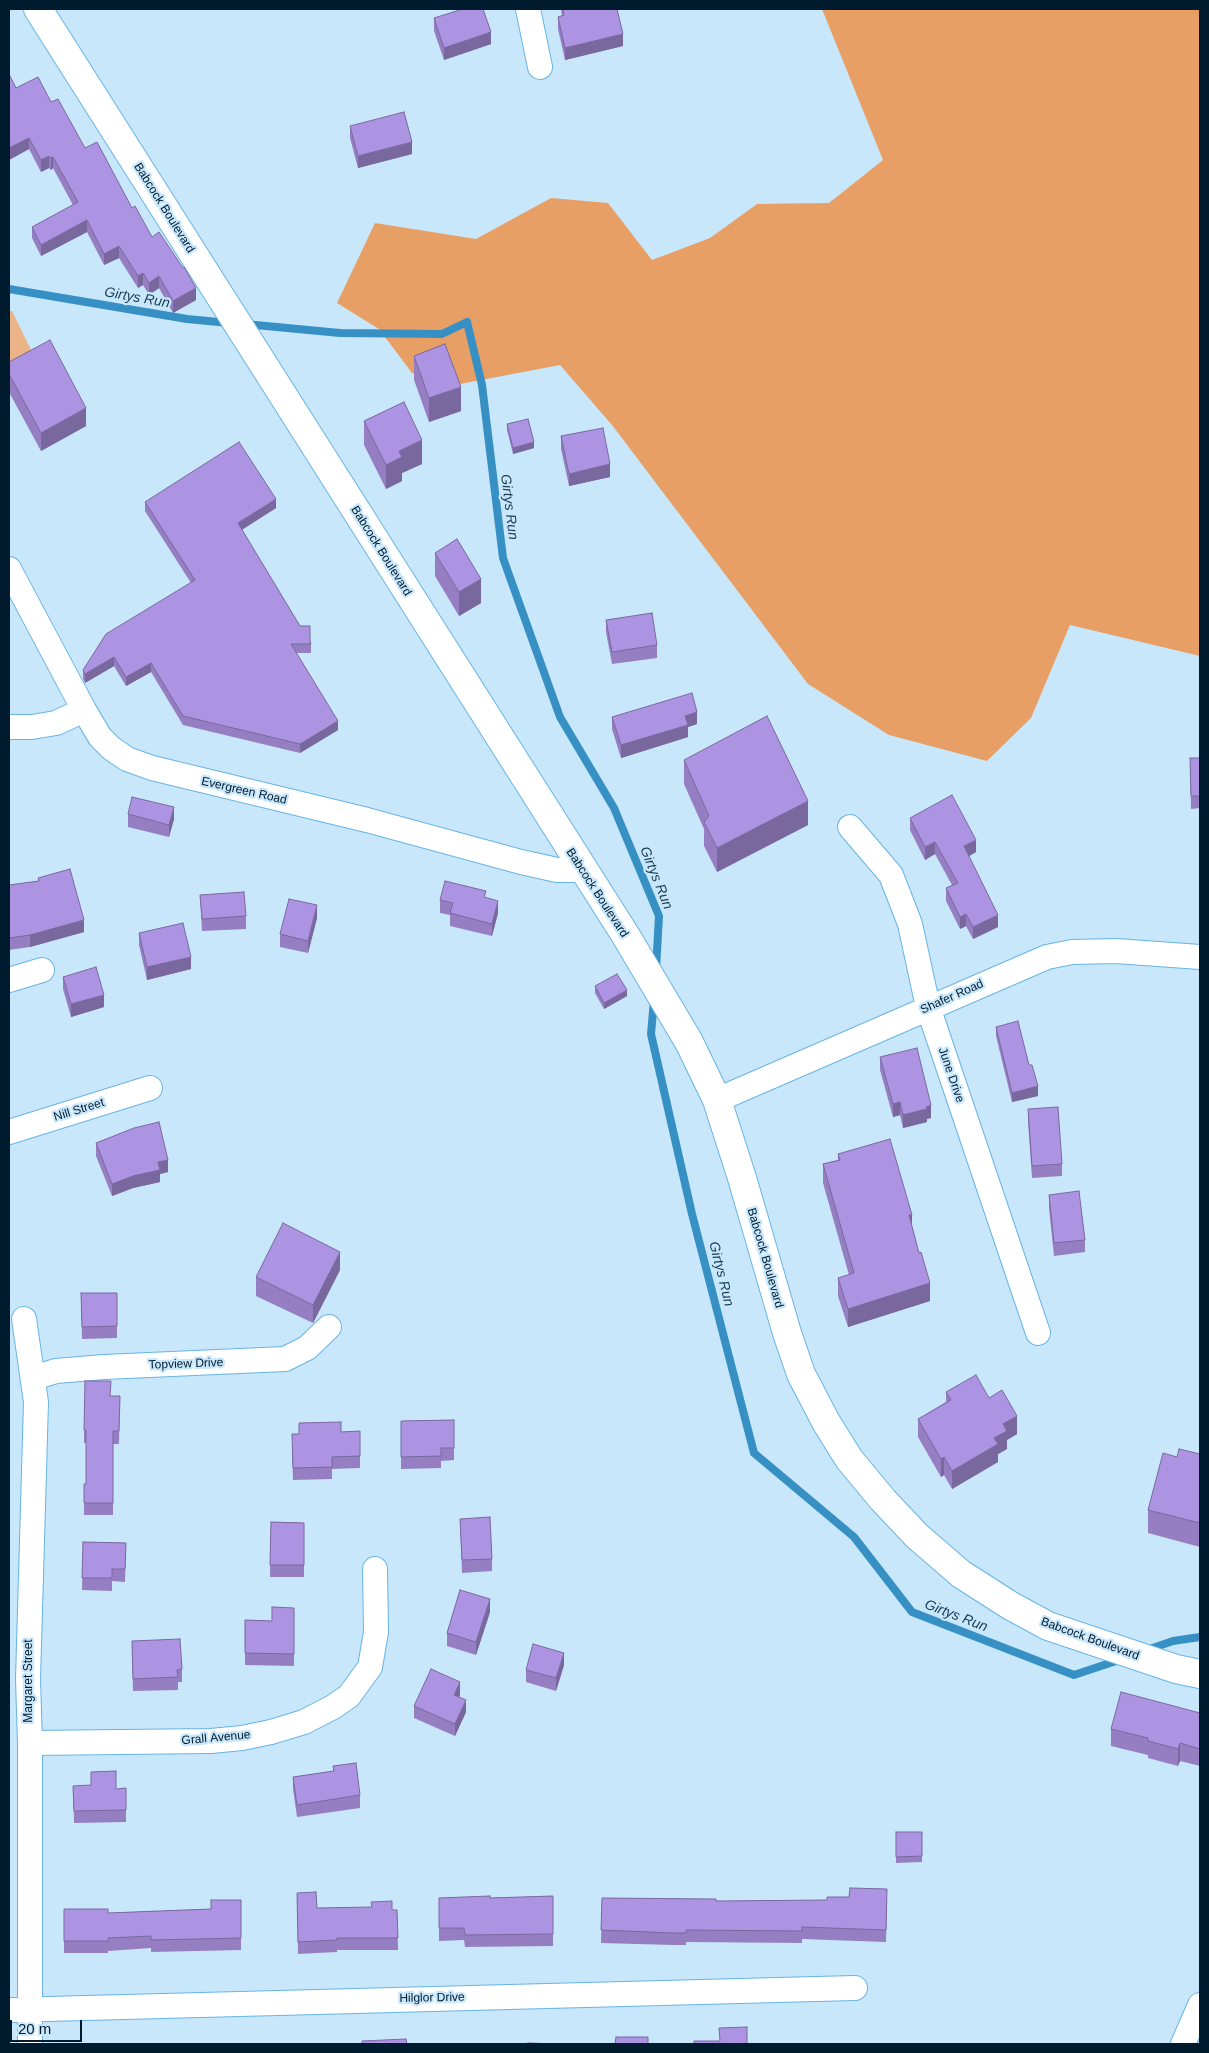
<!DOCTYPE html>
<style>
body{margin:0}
#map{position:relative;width:1209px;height:2053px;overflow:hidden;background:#c9e7fb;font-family:Arial,sans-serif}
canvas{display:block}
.frame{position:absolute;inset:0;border:10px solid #001b2e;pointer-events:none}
.scale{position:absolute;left:10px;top:2020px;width:72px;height:22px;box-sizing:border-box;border:2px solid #001b2e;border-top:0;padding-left:6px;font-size:15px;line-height:18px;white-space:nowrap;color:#001b2e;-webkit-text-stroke:4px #c9e7fb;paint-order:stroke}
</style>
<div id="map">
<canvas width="1209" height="2053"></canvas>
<div class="frame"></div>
<div class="scale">20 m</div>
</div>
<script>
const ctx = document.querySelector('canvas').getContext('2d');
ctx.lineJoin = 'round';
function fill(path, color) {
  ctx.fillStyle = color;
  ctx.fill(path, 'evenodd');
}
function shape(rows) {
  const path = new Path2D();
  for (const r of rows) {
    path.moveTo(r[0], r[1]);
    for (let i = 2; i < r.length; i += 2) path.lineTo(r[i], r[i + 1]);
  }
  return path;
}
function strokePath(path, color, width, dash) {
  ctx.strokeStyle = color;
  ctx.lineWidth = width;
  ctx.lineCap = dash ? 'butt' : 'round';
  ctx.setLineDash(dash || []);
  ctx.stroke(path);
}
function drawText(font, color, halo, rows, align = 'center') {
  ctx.font = font + ' Arial,sans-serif';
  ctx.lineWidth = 4.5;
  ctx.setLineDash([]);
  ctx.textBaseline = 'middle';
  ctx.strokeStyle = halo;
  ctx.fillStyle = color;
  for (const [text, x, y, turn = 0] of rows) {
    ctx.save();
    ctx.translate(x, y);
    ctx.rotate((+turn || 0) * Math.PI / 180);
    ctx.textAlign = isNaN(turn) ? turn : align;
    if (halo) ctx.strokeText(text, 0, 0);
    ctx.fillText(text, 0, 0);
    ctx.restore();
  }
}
const green = shape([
 [9,311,12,311,35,358,9,371]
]);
const forest = shape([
 [822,9,1200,9,1200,656,1070,625,1031,718,987,761,889,735,808,684,612,425,560,365,460,384,412,373,379,329,337,303,375,223,476,239,551,198,608,203,652,260,710,238,757,204,829,203,883,160]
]);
const stream = shape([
 [9,289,187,319,229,323],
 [245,324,340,333,442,334,467,322,482,385,503,558,560,717,614,808,659,916,656,969],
 [654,1000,651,1034,692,1214,754,1453,854,1537,912,1612,1074,1675,1122,1659],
 [1147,1650,1173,1641,1200,1637]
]);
const minor = shape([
 [528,9,540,67],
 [9,569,84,710,100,737,111,748,127,759,152,768,367,820,521,862,557,870,582,870],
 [9,727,32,727,56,723,84,710],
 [850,827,891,875,910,924,928,1007,1038,1333],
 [9,980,42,970],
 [717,1100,1047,957,1072,952,1116,951,1200,957],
 [9,1132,150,1088],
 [24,1319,36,1402,28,1679,30,1743,30,2044],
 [33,1378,56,1371,104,1367,285,1359,307,1348,329,1327],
 [30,1743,211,1741,242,1738,271,1732,304,1722,333,1707,349,1696,370,1667,376,1632,375,1569],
 [9,2010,855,1988],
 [1183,2044,1200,2005]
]);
const major = shape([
 [38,9,626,936,689,1042,717,1100,742,1178,787,1333,801,1374,826,1422,849,1459,883,1500,917,1536,961,1574,1011,1606,1048,1626,1176,1669,1200,1674]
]);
const wall = shape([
 [561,9,617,9,623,46,565,60,558,29,558,17,562,16],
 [434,18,491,44,444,60,434,31],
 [9,74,16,88,51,102,85,148,132,208,196,300,173,313,159,288,149,295,143,285,138,288,119,258,104,265,87,232,41,256,32,238,32,227,73,205,53,168,51,170,49,168,41,172,29,149,9,160],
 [350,126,412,154,358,168,350,138],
 [414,356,461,411,429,422,414,380],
 [9,374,86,426,41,451,9,392],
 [364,421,422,464,402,473,402,481,386,489,364,445],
 [507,424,534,448,513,454,507,430],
 [561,436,610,477,569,486,561,449],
 [145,502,276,508,242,530,311,644,311,653,296,653,338,730,300,753,183,725,151,672,126,686,114,666,85,683,83,679,83,670,191,583,145,511],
 [435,553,481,603,459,616,435,576],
 [606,620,657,645,657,658,612,664,606,632],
 [612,717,697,724,688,727,688,737,621,758,612,729],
 [1190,758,1200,758,1200,808,1191,809],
 [684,760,808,825,717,872,704,846,704,829,684,784],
 [128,814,174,819,169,837,128,827],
 [910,818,976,852,969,856,998,927,973,939,966,926,960,929,946,901,946,888,952,885,935,854,925,860,910,830],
 [38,878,84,932,30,947,9,950,9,885,38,881],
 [200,895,246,916,246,929,202,931],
 [486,898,498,913,492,936,450,926,450,915,440,913,440,900],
 [317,918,308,953,280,947,280,934],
 [139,933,191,969,147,980,139,945],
 [63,977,104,1007,71,1017,63,989],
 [595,986,627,996,604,1009,595,993],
 [996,1027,1029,1065,1038,1096,1012,1102,996,1036],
 [880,1057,931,1118,927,1119,927,1122,903,1128,900,1115,893,1117,880,1070],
 [1028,1109,1062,1164,1062,1176,1032,1178,1028,1121],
 [96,1143,168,1172,160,1174,160,1182,133,1188,112,1196,96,1156],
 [838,1154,912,1227,930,1301,848,1327,838,1296,838,1278,849,1275,823,1183,823,1164,838,1160],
 [1049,1195,1085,1240,1085,1252,1054,1256,1049,1208],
 [340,1270,313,1323,256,1296,256,1277],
 [81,1293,117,1293,117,1338,82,1339],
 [946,1392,989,1398,1017,1434,1007,1440,1007,1449,998,1454,998,1462,952,1489,944,1475,941,1477,918,1437,918,1419,946,1402],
 [111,1396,120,1396,119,1444,113,1444,113,1515,84,1515,84,1484,86,1484,86,1443,84,1443,84,1430],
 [454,1420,454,1460,441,1461,441,1468,401,1469,401,1421],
 [360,1431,360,1468,332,1469,332,1479,293,1480,292,1446,341,1432],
 [1200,1454,1200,1547,1148,1533,1148,1510,1177,1457],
 [460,1519,492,1559,492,1571,462,1573],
 [271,1522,304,1523,304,1577,270,1577],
 [83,1542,126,1543,125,1582,112,1581,112,1591,82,1590],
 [294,1608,294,1666,245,1665,245,1620,272,1621],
 [490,1612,476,1655,447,1646,447,1633],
 [132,1641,182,1669,182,1682,178,1682,178,1690,133,1691],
 [564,1665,556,1691,526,1682,526,1670],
 [460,1695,459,1697,466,1712,455,1736,414,1718,414,1706],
 [1200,1713,1200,1766,1180,1761,1178,1766,1148,1758,1148,1755,1111,1746,1111,1729],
 [333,1766,360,1795,360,1808,297,1817,293,1789,293,1777,333,1771],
 [73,1786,116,1789,126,1810,126,1822,74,1823],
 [896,1832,922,1832,922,1862,896,1863],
 [297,1893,317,1908,397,1910,398,1950,337,1950,337,1952,298,1954],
 [553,1896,553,1946,465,1947,464,1940,439,1941,439,1898,490,1898],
 [602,1898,716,1901,887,1901,886,1942,802,1939,802,1943,686,1942,686,1945,673,1945,601,1943],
 [241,1900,241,1950,151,1952,151,1948,108,1951,108,1953,64,1953,64,1909,108,1913,211,1909]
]);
const shadedWall = shape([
 [491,32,491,44,444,60,444,48],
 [623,34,623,46,565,60,565,48],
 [29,138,29,149,9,160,9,148],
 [412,142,412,154,358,168,358,156],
 [49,156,49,168,41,172,41,160],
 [53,157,53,168,51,170,51,158],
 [87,220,87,232,41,256,41,245],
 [119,246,119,258,104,265,104,254],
 [143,273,143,285,138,288,138,276],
 [159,276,159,288,149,295,149,283],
 [196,288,196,300,173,313,173,301],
 [461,387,461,411,429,422,429,398],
 [86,408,86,426,41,451,41,433],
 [422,440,422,464,402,473,402,481,386,489,386,465,399,451],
 [534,442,534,448,513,454,513,448],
 [610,464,610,477,569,486,569,474],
 [276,499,276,508,238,532,238,523],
 [481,579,481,603,459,616,459,592],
 [114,657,114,666,85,683,85,674],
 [151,663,151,672,126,686,126,677],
 [697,712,697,724,688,727,688,737,621,758,621,745,685,716],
 [338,721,338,730,300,753,300,744],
 [808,801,808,825,717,872,717,848],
 [174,807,174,819,169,837,169,825],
 [976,840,976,852,964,859,964,846],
 [935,842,935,854,925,860,925,847],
 [498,901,498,913,492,936,492,924],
 [317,905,317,918,308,953,308,941],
 [966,914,966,926,960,929,960,917],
 [998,915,998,927,973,939,973,927],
 [84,920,84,932,30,947,30,935],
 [191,957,191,969,147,980,147,967],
 [627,990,627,996,604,1009,604,1003],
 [104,995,104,1007,71,1017,71,1004],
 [1038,1086,1038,1096,1012,1102,1012,1093],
 [900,1102,900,1115,893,1117,893,1104],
 [931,1105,931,1118,927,1119,927,1122,903,1128,903,1115],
 [168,1160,168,1172,160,1174,160,1182,133,1188,112,1196,112,1184,158,1162],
 [909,1215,912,1215,912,1233],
 [340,1252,340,1270,313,1323,313,1305],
 [930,1283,930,1301,848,1327,848,1309],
 [1017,1416,1017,1434,1007,1440,1007,1449,998,1454,998,1462,952,1489,952,1471,994,1438,1003,1424],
 [944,1457,944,1475,941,1477,941,1459],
 [490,1599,490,1612,476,1655,476,1642],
 [564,1653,564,1665,556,1691,556,1678],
 [460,1682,460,1695,454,1707,454,1695],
 [466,1700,466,1712,455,1736,455,1724],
 [1180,1743,1180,1761,1178,1766,1178,1749]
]);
const building = shape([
 [463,9,483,9,491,32,444,48,434,18,463,9],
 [563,9,617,9,623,34,565,48,558,17,564,15,563,9],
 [9,74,16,88,38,77,51,102,58,99,85,148,97,142,132,208,135,206,152,237,159,232,183,268,184,267,196,288,173,301,159,276,149,283,143,273,138,276,119,246,104,254,87,220,41,245,32,227,78,202,53,157,51,158,49,156,41,160,29,138,9,148,9,74],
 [404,112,412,142,358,156,350,126,404,112],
 [50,340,86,408,41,433,9,374,9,362,50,340],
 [445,344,461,387,429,398,414,356,445,344],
 [404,402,422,440,399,451,402,457,386,465,364,421,404,402],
 [528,419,534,442,513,448,507,424,528,419],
 [603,428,610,464,569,474,561,436,603,428],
 [239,442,276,499,238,523,300,626,310,626,310,641,311,644,291,644,338,721,300,744,183,716,151,663,126,677,114,657,85,674,83,670,106,634,195,580,145,502,239,442],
 [457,539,481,579,459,592,435,553,457,539],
 [652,613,657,645,612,652,606,620,652,613],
 [692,693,697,712,685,716,688,725,621,745,612,717,692,693],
 [767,716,808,801,717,848,704,822,709,816,684,760,767,716],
 [1190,758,1200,758,1200,796,1191,796,1190,758],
 [952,795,976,840,964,846,998,915,973,927,966,914,960,917,946,888,958,883,935,842,925,847,910,818,952,795],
 [132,797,174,807,169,825,128,814,132,797],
 [70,869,84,920,30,935,9,938,9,885,39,881,38,878,70,869],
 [445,881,486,891,484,897,498,901,492,924,450,913,453,903,440,900,445,881],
 [244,892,246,916,202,919,200,895,244,892],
 [289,899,317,905,308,941,280,934,289,899],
 [183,923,191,957,147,967,139,933,183,923],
 [96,967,104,995,71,1004,63,977,96,967],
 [617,974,627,990,604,1003,595,986,617,974],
 [1018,1021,1029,1065,1032,1065,1038,1086,1012,1093,996,1027,1018,1021],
 [917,1048,931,1105,926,1107,927,1109,903,1115,900,1102,893,1104,880,1057,917,1048],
 [1058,1107,1062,1164,1032,1166,1028,1109,1058,1107],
 [159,1122,168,1160,158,1162,160,1170,133,1176,112,1184,96,1143,134,1128,159,1122],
 [890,1139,912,1215,909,1215,919,1253,921,1252,930,1283,848,1309,838,1278,854,1273,823,1164,840,1160,838,1154,890,1139],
 [1079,1191,1085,1240,1054,1243,1049,1195,1079,1191],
 [283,1223,340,1252,313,1305,256,1277,283,1223],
 [81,1293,117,1293,117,1326,82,1327,81,1293],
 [976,1375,989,1398,1002,1390,1017,1416,1003,1424,1007,1431,994,1438,998,1444,952,1471,944,1457,941,1459,918,1419,951,1400,946,1392,976,1375],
 [85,1381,111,1381,110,1396,120,1396,119,1431,113,1431,113,1503,84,1503,84,1484,86,1484,86,1430,84,1430,85,1381],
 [454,1420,454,1448,441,1448,441,1456,401,1457,401,1421,454,1420],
 [341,1422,341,1432,360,1431,360,1456,332,1457,332,1467,293,1468,292,1434,299,1434,299,1423,341,1422],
 [1179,1449,1200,1454,1200,1523,1148,1510,1163,1453,1177,1457,1179,1449],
 [490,1517,492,1559,462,1560,460,1519,490,1517],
 [271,1522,304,1523,304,1565,270,1565,271,1522],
 [83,1542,126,1543,125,1569,112,1569,112,1578,82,1578,83,1542],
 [460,1590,490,1599,476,1642,447,1633,460,1590],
 [272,1607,294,1608,294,1654,245,1653,245,1620,272,1621,272,1607],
 [180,1639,182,1669,177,1670,178,1677,133,1679,132,1641,180,1639],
 [533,1644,564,1653,556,1678,526,1670,533,1644],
 [431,1669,460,1682,454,1695,466,1700,455,1724,414,1706,431,1669],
 [1121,1692,1200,1713,1200,1749,1180,1743,1178,1749,1148,1741,1148,1738,1111,1729,1121,1692],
 [356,1763,360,1795,297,1805,293,1777,334,1771,333,1766,356,1763],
 [116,1771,116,1789,126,1788,126,1810,74,1811,73,1786,91,1785,91,1772,116,1771],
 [896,1832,922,1832,922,1856,896,1857,896,1832],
 [850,1888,887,1889,886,1930,802,1927,802,1931,686,1930,686,1933,673,1933,601,1930,602,1898,716,1899,716,1901,827,1900,827,1897,849,1897,850,1888],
 [316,1892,317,1908,372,1907,371,1902,392,1901,392,1910,397,1910,398,1938,337,1938,337,1940,298,1942,297,1893,316,1892],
 [490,1896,490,1898,553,1896,553,1934,465,1935,464,1928,439,1928,439,1898,490,1896],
 [211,1900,241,1900,241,1938,151,1940,151,1936,108,1938,108,1941,64,1941,64,1909,108,1909,108,1913,211,1909,211,1900],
 [747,2027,747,2044,694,2044,694,2041,720,2041,719,2028,747,2027],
 [616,2037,648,2037,648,2044,615,2044,616,2037],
 [406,2039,407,2044,362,2044,362,2041,406,2039],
 [528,2043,561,2044,528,2044,528,2043]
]);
const streetNames = [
 ["Babcock Boulevard",164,208,58],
 ["Babcock Boulevard",381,551,58],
 ["Evergreen Road",244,791,13],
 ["Babcock Boulevard",597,893,57],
 ["Shafer Road",952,997,-24],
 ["June Drive",951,1075,71],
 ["Nill Street",79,1110,-17],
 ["Babcock Boulevard",765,1258,74],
 ["Topview Drive",186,1364,-2],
 ["Babcock Boulevard",1090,1639,20],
 ["Margaret Street",29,1681,-90],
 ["Grall Avenue",216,1738,-5],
 ["Hilglor Drive",432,1998,-1]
];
const waterNames = [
 ["Girtys Run",137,298,10],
 ["Girtys Run",509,507,83],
 ["Girtys Run",656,878,68],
 ["Girtys Run",721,1274,76],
 ["Girtys Run",956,1616,21]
];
fill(green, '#ebb388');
fill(forest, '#e89f66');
strokePath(stream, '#3790c3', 8);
strokePath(minor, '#67b4e5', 26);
strokePath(major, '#67b4e5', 30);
strokePath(minor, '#fff', 24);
strokePath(major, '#fff', 28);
fill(wall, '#957fc2');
fill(shadedWall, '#79689e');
fill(building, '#ad94e2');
strokePath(building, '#79689e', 1);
drawText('12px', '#001b2e', '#c9e7fb', streetNames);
drawText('italic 14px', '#173c53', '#c9e7fb', waterNames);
</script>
